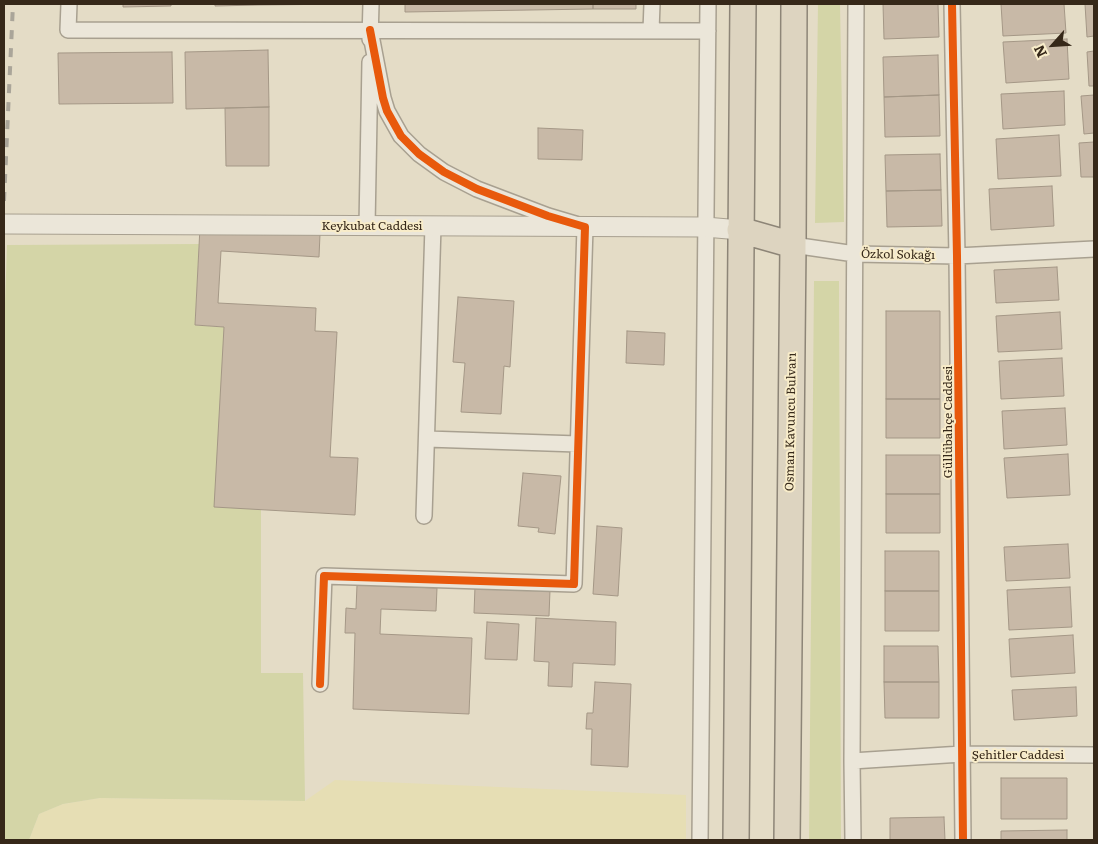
<!DOCTYPE html>
<meta charset="utf-8">
<style>
body{margin:0}
#map{position:relative;width:1098px;height:844px;overflow:hidden;background:#e4dcc6;font-family:Literata,serif}
canvas{display:block}
.frame{position:absolute;inset:0;border:5px solid #362819;pointer-events:none}
.north{position:absolute;left:1028px;top:20px;width:50px;height:50px;-webkit-text-stroke:4px #f8ecc9;paint-order:stroke;rotate:244deg;font-size:14px;font-weight:700;line-height:20px;text-align:center;color:#362819}
.north::after{content:'';display:block;margin:auto;width:18px;height:22px;background:#362819;clip-path:polygon(50% 0,100% 100%,50% 72%,0 100%)}
</style>
<div id="map">
<canvas width="1098" height="844"></canvas>
<div class="frame"></div>
<div class="north">N</div>
</div>
<script>
const ctx = document.querySelector('canvas').getContext('2d');
ctx.lineJoin = 'round';
function fill(path, color) {
  ctx.fillStyle = color;
  ctx.fill(path, 'evenodd');
}
function shape(rows) {
  const path = new Path2D();
  for (const r of rows) {
    path.moveTo(r[0], r[1]);
    for (let i = 2; i < r.length; i += 2) path.lineTo(r[i], r[i + 1]);
  }
  return path;
}
function strokePath(path, color, width, dash) {
  ctx.strokeStyle = color;
  ctx.lineWidth = width;
  ctx.lineCap = dash ? 'butt' : 'round';
  ctx.setLineDash(dash || []);
  ctx.stroke(path);
}
function drawText(font, color, halo, rows, align = 'center') {
  ctx.font = font + ' Literata,serif';
  ctx.lineWidth = 4;
  ctx.setLineDash([]);
  ctx.textBaseline = 'middle';
  ctx.strokeStyle = halo;
  ctx.fillStyle = color;
  for (const [text, x, y, turn = 0] of rows) {
    ctx.save();
    ctx.translate(x, y);
    ctx.rotate((+turn || 0) * Math.PI / 180);
    ctx.textAlign = isNaN(turn) ? turn : align;
    if (halo) ctx.strokeText(text, 0, 0);
    ctx.fillText(text, 0, 0);
    ctx.restore();
  }
}
const farmland = shape([
 [335,780,686,795,686,840,29,840,39,814,63,804,100,798,305,801]
]);
const green = shape([
 [818,4,840,4,844,222,815,223],
 [199,244,195,325,224,327,261,510,261,673,303,673,305,801,100,798,63,804,39,814,29,840,4,840,4,333,7,245],
 [814,281,839,281,841,840,809,840]
]);
const building = shape([
 [123,4,171,4,171,6,123,7,123,4],
 [215,4,258,4,258,5,215,6,215,4],
 [258,4,350,4,258,5,258,4],
 [405,4,593,4,593,9,405,12,405,4],
 [593,4,636,4,636,9,593,9,593,4],
 [883,4,938,4,939,37,884,39,883,4],
 [1001,4,1064,4,1066,33,1003,36,1001,4],
 [1085,4,1094,4,1094,36,1087,37,1085,4],
 [1067,39,1069,79,1006,83,1003,42,1067,39],
 [268,50,269,107,186,109,185,52,268,50],
 [1094,51,1094,86,1089,86,1087,52,1094,51],
 [172,52,173,103,59,104,58,53,172,52],
 [938,55,939,95,884,97,883,57,938,55],
 [1064,91,1065,125,1003,129,1001,94,1064,91],
 [939,95,940,136,885,137,884,97,939,95],
 [1094,95,1094,133,1084,134,1081,96,1094,95],
 [269,107,269,166,226,166,225,108,269,107],
 [538,128,583,130,582,160,538,159,538,128],
 [1059,135,1061,176,998,179,996,139,1059,135],
 [1094,142,1094,177,1081,177,1079,143,1094,142],
 [940,154,941,190,886,191,885,155,940,154],
 [1052,186,1054,226,991,230,989,189,1052,186],
 [941,190,942,226,887,227,886,191,941,190],
 [200,227,320,234,319,257,221,251,218,303,316,308,315,331,337,332,330,457,358,458,355,515,214,507,224,327,195,325,200,227],
 [1057,267,1059,300,996,303,994,270,1057,267],
 [458,297,514,301,510,367,504,366,501,414,461,412,465,363,453,362,458,297],
 [886,311,940,311,940,399,886,399,886,311],
 [1060,312,1062,349,998,352,996,316,1060,312],
 [627,331,665,333,664,365,626,363,627,331],
 [1062,358,1064,396,1001,399,999,361,1062,358],
 [886,399,940,399,940,438,886,438,886,399],
 [1065,408,1067,445,1004,449,1002,411,1065,408],
 [1068,454,1070,495,1007,498,1004,458,1068,454],
 [886,455,940,455,940,494,886,494,886,455],
 [523,473,561,476,555,534,538,532,539,528,518,526,523,473],
 [886,494,940,494,940,533,886,533,886,494],
 [597,526,622,528,618,596,593,594,597,526],
 [1068,544,1070,578,1006,581,1004,547,1068,544],
 [885,551,939,551,939,591,885,591,885,551],
 [357,585,437,588,436,611,381,609,380,634,472,638,469,714,353,709,355,633,345,633,346,608,356,609,357,585],
 [475,587,550,590,549,616,474,613,475,587],
 [1070,587,1072,627,1009,630,1007,590,1070,587],
 [885,591,939,591,939,631,885,631,885,591],
 [536,618,616,622,615,665,573,663,572,687,548,686,549,662,534,661,536,618],
 [487,622,519,624,517,660,485,659,487,622],
 [1073,635,1075,673,1011,677,1009,639,1073,635],
 [884,646,938,646,939,682,884,682,884,646],
 [595,682,631,684,628,767,591,765,592,729,586,729,587,713,593,713,595,682],
 [884,682,939,682,939,718,885,718,884,682],
 [1076,687,1077,716,1014,720,1012,690,1076,687],
 [1001,778,1067,778,1067,819,1001,819,1001,778],
 [944,817,945,840,890,840,890,818,944,817],
 [1067,830,1067,840,1001,840,1001,831,1067,830]
]);
const minor = shape([
 [69,4,68,30,708,31],
 [952,4,957,256,963,840],
 [651,31,652,4],
 [370,39,371,4],
 [367,226,370,62],
 [793,245,855,254,957,256,1094,249],
 [427,439,578,444],
 [424,516,433,226],
 [320,684,324,576,574,584,585,227,548,216,477,189,444,172,419,154,401,136,387,111,383,98,370,30],
 [852,761,962,754,1094,755],
 [700,840,708,4],
 [853,840,852,761,856,4]
]);
const tertiary = shape([
 [4,224,705,227,740,230]
]);
const trunk = shape([
 [740,230,793,245],
 [736,840,743,4],
 [787,840,793,245,794,4]
]);
const rail = shape([
 [4,201,13,4]
]);
const cycleway = shape([
 [952,4,957,256,963,840],
 [320,684,324,576,574,584,585,227,548,216,477,189,444,172,419,154,401,136,387,111,383,98,370,30]
]);
const streetNames = [
 ["Keykubat Caddesi",372,226],
 ["Özkol Sokağı",898,255,1],
 ["Osman Kavuncu Bulvarı",791,422,-89],
 ["Güllübahçe Caddesi",948,422,-90],
 ["Şehitler Caddesi",1018,755]
];
fill(farmland, '#e6deb4');
fill(green, '#d4d5a7');
fill(building, '#c8b9a7');
strokePath(building, '#a49786', 1);
strokePath(minor, '#a8a090', 18);
strokePath(tertiary, '#a8a090', 21);
strokePath(trunk, '#8d8577', 28);
strokePath(minor, '#ebe6d9', 15);
strokePath(tertiary, '#ebe6d9', 19);
strokePath(trunk, '#ddd4c0', 25);
strokePath(rail, '#aaa599', 4, [9, 9]);
strokePath(cycleway, '#e8590c', 8);
drawText('12px', '#362819', '#f8ecc9', streetNames);
</script>
